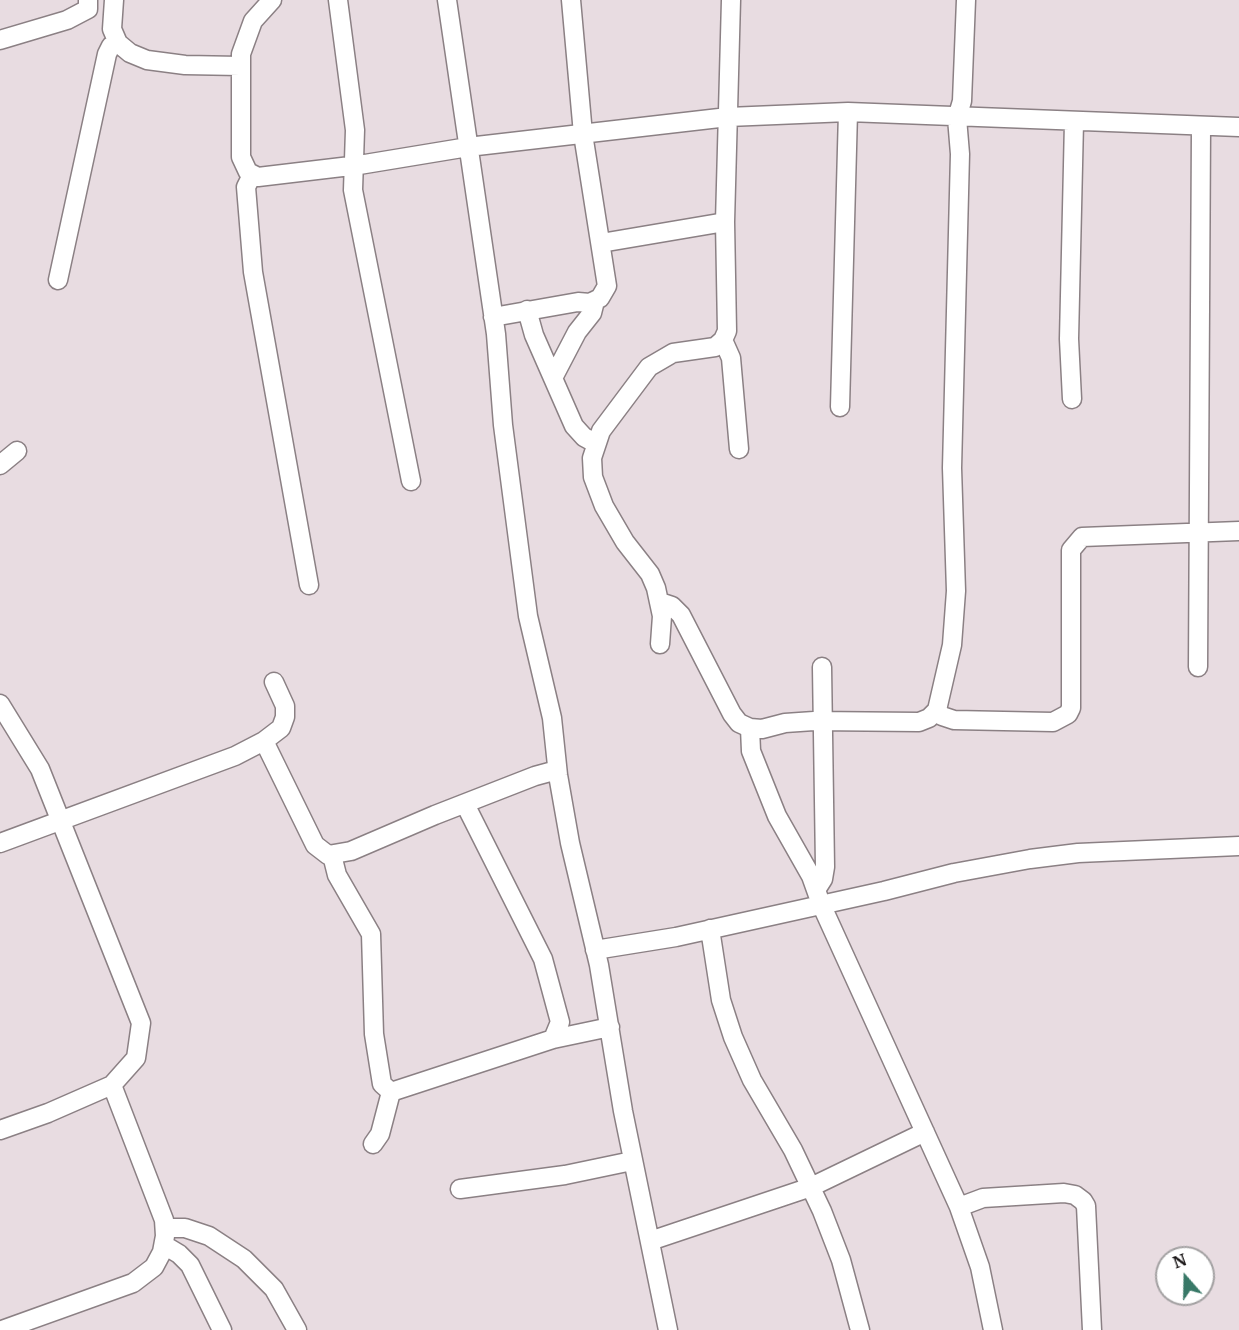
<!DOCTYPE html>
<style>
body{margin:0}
#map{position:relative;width:1239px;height:1330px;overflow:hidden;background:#e8dce1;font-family:Merriweather,serif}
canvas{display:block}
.north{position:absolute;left:1155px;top:1246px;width:60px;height:60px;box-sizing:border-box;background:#fff;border:2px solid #a3a1a2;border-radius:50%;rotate:340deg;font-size:16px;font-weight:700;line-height:24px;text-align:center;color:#191516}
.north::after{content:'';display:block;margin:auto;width:21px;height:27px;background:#387867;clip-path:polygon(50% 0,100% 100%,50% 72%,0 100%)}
</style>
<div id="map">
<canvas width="1239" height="1330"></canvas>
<div class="north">N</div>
</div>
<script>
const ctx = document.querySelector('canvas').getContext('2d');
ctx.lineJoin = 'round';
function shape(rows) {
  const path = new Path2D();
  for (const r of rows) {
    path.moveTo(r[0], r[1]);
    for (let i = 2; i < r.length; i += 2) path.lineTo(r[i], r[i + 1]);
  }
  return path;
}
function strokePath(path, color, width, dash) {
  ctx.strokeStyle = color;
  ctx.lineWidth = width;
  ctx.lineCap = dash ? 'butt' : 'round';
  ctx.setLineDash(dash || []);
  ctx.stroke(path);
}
const minor = shape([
 [114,0,112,29,118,43,130,53,147,60,185,65,240,66],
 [272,0,253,21,241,54,241,157,248,172,258,177,359,165,468,147,728,117,848,112,1239,127],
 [338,0,355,130,353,190,411,481],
 [447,0,496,334,503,425,528,616,552,718,558,775,570,843,599,965,623,1111,668,1330],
 [0,40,67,20,88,9,88,0],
 [252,175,246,187,253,272,309,585],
 [601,243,725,222],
 [58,280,107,54,111,46,118,43],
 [527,310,534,335,574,426,584,437,595,443],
 [493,317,578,302,590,303,600,298,607,286,583,134,571,0],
 [723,340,731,358,739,449],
 [553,378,577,332,592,313,595,301],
 [1072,399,1069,339,1074,122],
 [840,407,848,112],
 [0,465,17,451],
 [660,602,672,606,681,615,732,714,739,723,750,728,762,729,785,723,814,721,919,722,929,718,937,710,952,645,956,591,952,468,960,154,957,118,962,101,966,0],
 [660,644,662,616,656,588,650,574,625,542,604,506,593,477,592,458,601,431,649,367,673,353,715,347,723,340,727,331,725,222,731,0],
 [1198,667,1201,128],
 [0,704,40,769,141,1023,136,1058,112,1085,48,1113,0,1130],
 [937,710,942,716,954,720,1053,722,1068,714,1071,708,1071,550,1082,537,1239,531],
 [750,728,751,751,777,816,811,876,821,904,959,1207,980,1267,993,1330],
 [264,741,315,845,328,855,351,851,435,815,535,776,557,770],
 [465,804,543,959,560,1022,553,1039],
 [0,843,235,756,264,741,281,728,285,717,285,706,274,682],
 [332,855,337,875,371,934,374,1034,382,1084,391,1092],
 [816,890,823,879,825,867,822,667],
 [710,929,721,1000,733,1037,752,1080,793,1150,822,1211,841,1260,860,1330],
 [595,950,676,937,884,891,954,873,1030,859,1078,853,1239,846],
 [391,1092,553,1039,610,1027],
 [373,1144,380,1134,391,1092],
 [460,1189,565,1175,632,1161],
 [959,1207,983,1198,1064,1193,1075,1195,1083,1201,1086,1206,1092,1330],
 [165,1228,185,1228,209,1236,244,1259,274,1289,297,1330],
 [650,1241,811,1187,925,1132],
 [164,1245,179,1254,190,1265,222,1330],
 [2,1330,133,1283,154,1267,162,1252,165,1236,164,1220,112,1085]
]);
strokePath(minor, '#8b8084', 21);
strokePath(minor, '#fff', 18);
</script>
